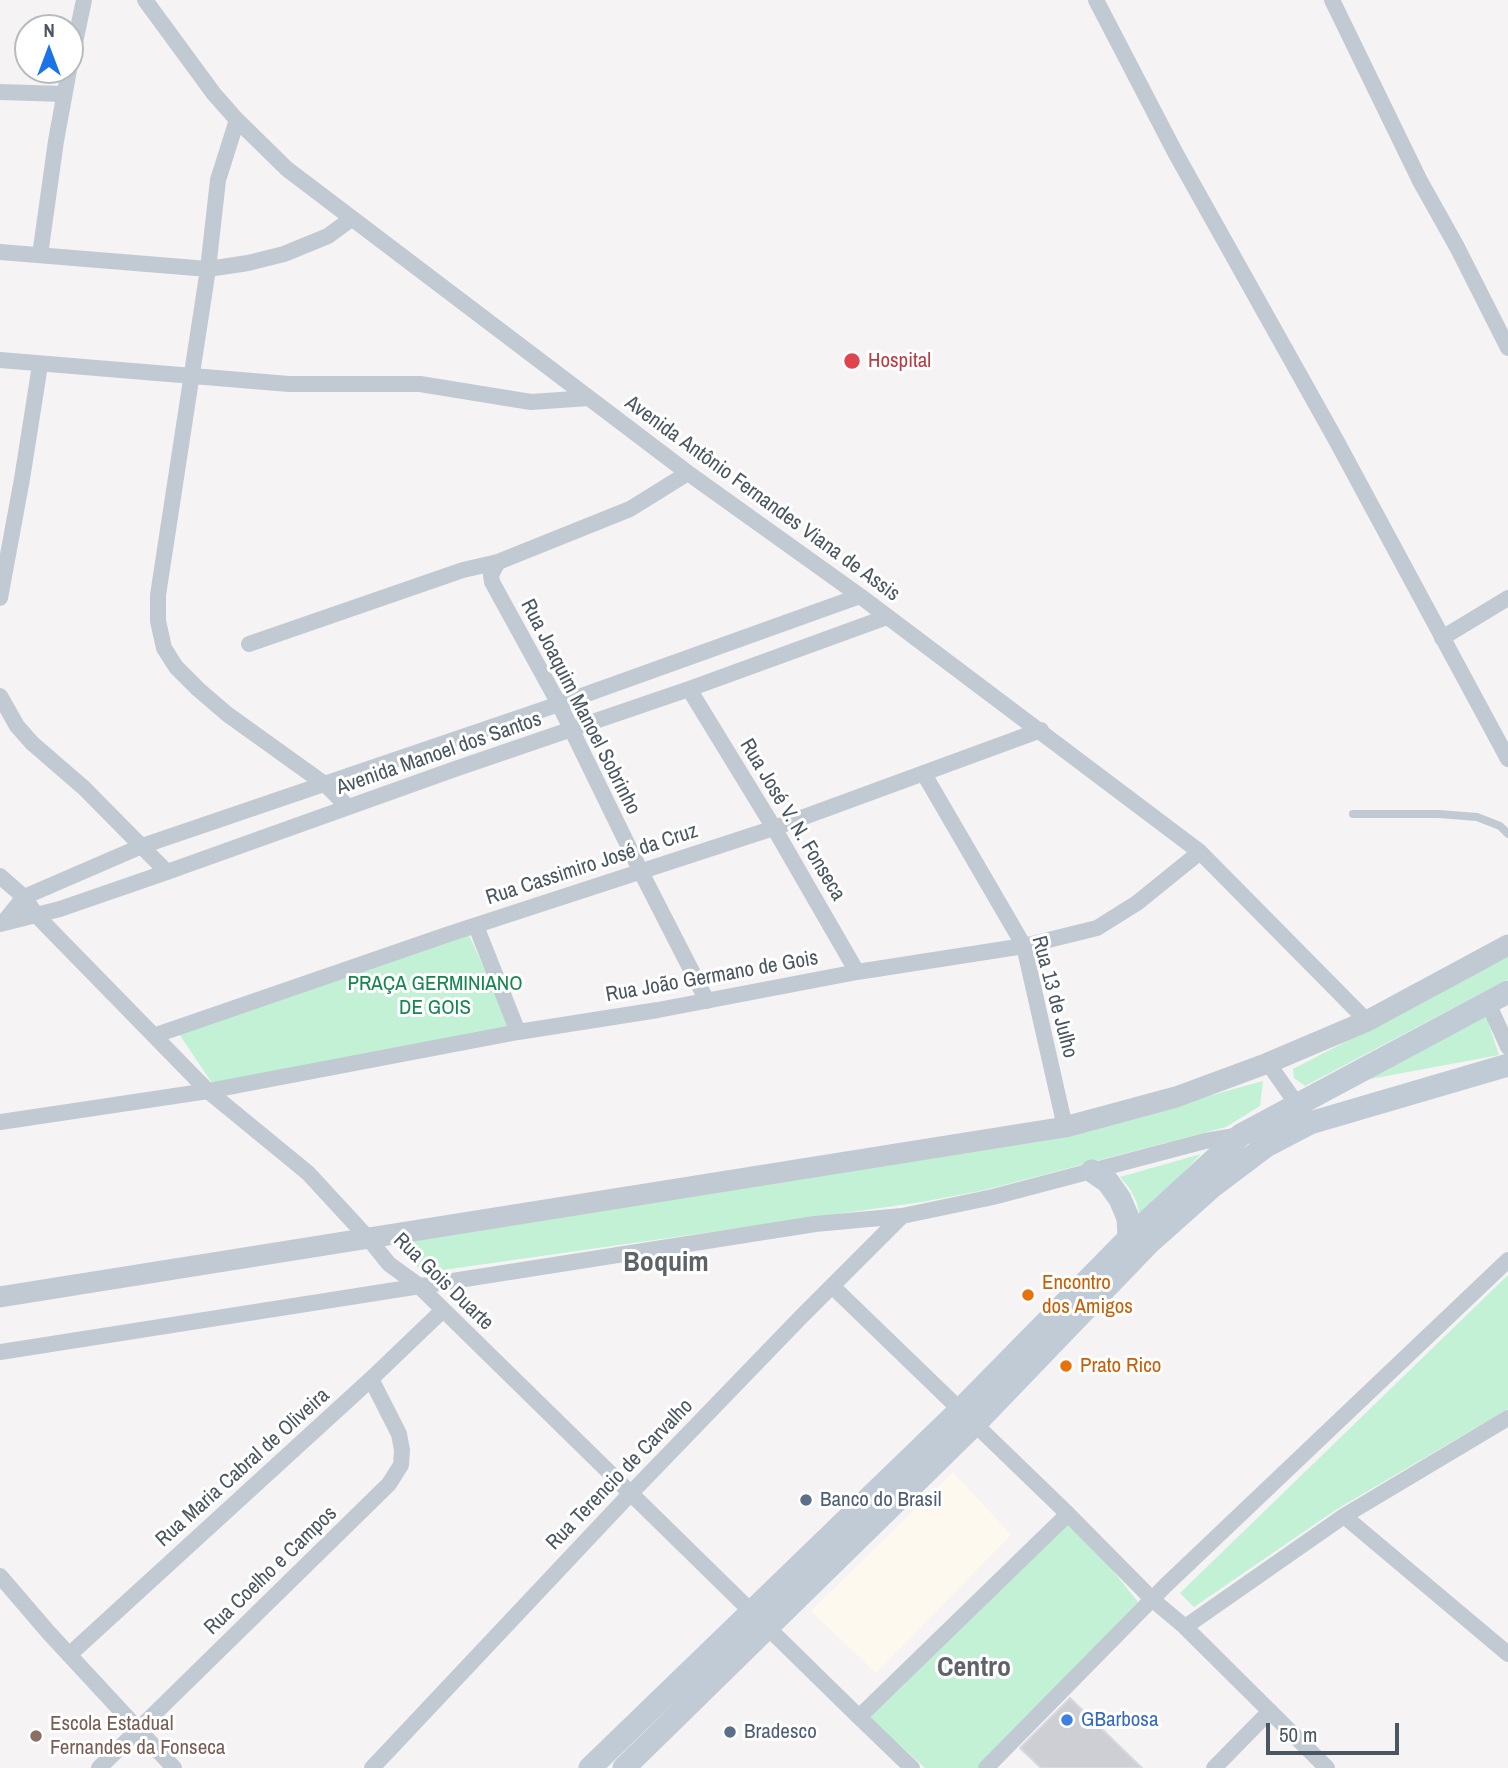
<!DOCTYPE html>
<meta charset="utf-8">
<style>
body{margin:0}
#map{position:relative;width:1508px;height:1768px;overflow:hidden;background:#f5f3f3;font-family:"Archivo Narrow",sans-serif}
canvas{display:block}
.north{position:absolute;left:14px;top:14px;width:70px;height:70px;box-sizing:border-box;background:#fff;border:2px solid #b7bbc0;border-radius:50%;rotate:0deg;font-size:19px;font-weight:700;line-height:28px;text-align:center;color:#4a5661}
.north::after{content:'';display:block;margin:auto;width:24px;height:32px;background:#1a73e8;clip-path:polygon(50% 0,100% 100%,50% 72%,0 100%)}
.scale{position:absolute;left:1266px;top:1723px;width:133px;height:32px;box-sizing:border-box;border:4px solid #4a5661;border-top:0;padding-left:9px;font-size:21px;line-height:24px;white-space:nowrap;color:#4a5661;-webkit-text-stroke:5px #fff;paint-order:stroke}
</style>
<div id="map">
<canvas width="1508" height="1768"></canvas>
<div class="north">N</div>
<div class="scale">50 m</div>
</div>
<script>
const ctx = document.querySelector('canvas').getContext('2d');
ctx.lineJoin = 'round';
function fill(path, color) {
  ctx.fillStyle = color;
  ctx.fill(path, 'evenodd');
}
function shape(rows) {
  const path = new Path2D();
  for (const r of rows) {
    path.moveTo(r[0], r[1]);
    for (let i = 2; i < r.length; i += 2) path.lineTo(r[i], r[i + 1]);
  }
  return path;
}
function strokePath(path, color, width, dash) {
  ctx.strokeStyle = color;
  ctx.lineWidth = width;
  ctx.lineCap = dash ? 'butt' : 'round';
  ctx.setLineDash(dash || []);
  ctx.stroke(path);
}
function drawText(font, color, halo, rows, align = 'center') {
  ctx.font = font + ' "Archivo Narrow",sans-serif';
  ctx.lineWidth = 6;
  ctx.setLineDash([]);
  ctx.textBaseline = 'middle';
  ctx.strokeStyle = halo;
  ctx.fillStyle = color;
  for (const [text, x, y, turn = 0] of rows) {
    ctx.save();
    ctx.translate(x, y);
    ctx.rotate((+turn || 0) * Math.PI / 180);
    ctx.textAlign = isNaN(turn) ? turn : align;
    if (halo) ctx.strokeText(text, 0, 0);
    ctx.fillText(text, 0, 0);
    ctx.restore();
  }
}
const commercial = shape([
 [953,1472,1011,1535,876,1673,811,1611]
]);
const green = shape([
 [469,935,513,1031,214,1086,175,1028],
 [1508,957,1508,979,1305,1086,1294,1078,1293,1069],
 [1486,1016,1499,1055,1365,1080],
 [1263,1081,1260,1106,1226,1127,985,1190,922,1202,422,1273,400,1243,1078,1132],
 [1201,1154,1140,1218,1137,1203,1130,1189,1120,1177],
 [1508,1275,1508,1409,1337,1509,1194,1607,1180,1593],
 [1060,1514,1098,1552,1138,1602,1071,1671,983,1768,925,1768,862,1710]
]);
const building = shape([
 [1070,1698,1142,1768,1041,1768,1020,1748,1070,1698]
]);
const service = shape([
 [1353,814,1439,814,1477,817,1500,826,1508,834]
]);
const minor = shape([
 [145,0,214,94,237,120,287,169,688,473,860,596,1200,852,1367,1021],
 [1096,0,1176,154,1336,440,1508,759],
 [1332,0,1420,181,1457,247,1508,348],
 [70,66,84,0],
 [0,92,64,94],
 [237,120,218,180,208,269,158,595,158,621,164,648,176,667,198,689,227,714,326,785,348,807],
 [0,252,208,269,248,263,284,254,328,236,351,219],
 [40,255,56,141,69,70],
 [0,360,289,384,420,384,531,402,589,398],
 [688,473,630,509,498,562,491,575,492,582,559,704,641,872,707,1001],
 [0,598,22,479,40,365],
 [1442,638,1508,598],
 [249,644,463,570,498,562],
 [689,689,774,828,857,972],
 [0,696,17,726,32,743,84,788,167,872],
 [924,774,1024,946,1065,1127],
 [0,876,24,897,37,916,208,1091,308,1173,368,1238,389,1264,418,1285,859,1717],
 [3,923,24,897,142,846,559,704,860,596],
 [0,924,60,909,167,872,455,769,689,689,887,617],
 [476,926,518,1032],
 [1488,1003,1508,1047],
 [156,1035,449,934,774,828,1041,730],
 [1268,1063,1303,1113],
 [0,1122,208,1091,518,1032,658,1010,857,972,1024,946,1097,928,1137,903,1200,852],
 [832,1286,1068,1514],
 [0,1352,815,1224,902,1216,993,1197,1205,1141,1241,1135],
 [1344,1516,1508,1654],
 [0,1576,49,1633,174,1768],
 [1185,1627,1344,1516,1508,1418],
 [69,1655,371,1379,443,1310],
 [99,1768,389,1484,401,1465,402,1450,399,1434,371,1379],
 [372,1768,630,1494,800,1318,902,1216],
 [912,1768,859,1717,1068,1514,1153,1600,1185,1627,1327,1768],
 [986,1768,1166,1585,1508,1260],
 [1214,1768,1270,1711]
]);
const tertiary = shape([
 [0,1297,1065,1127,1176,1097,1268,1063,1367,1021,1508,945]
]);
const secondary = shape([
 [1092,1171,1108,1182,1120,1199,1128,1218,1129,1238],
 [590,1768,959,1411,1129,1238,1241,1135,1508,992],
 [624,1768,974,1425,1148,1244,1213,1186,1266,1146,1310,1123,1508,1065]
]);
const markers = [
 [852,361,9,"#e0444e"],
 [1028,1295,7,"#e8710a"],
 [1066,1366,7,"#e8710a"],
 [806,1500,7,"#5c6f8a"],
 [1067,1720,7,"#3f7fe0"],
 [730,1732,7,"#5c6f8a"],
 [36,1736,7,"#8d6e63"]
];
const healthNames = [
 ["Hospital",868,361]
];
const streetNames = [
 ["Avenida Antônio Fernandes Viana de Assis",762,499,36],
 ["Rua Joaquim Manoel Sobrinho",580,707,63],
 ["Avenida Manoel dos Santos",439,754,-19],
 ["Rua José V. N. Fonseca",792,820,59],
 ["Rua Cassimiro José da Cruz",592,865,-18],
 ["Rua João Germano de Gois",712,977,-10],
 ["Rua 13 de Julho",1054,997,75],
 ["Rua Gois Duarte",443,1282,44],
 ["Rua Maria Cabral de Oliveira",243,1468,-42],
 ["Rua Terencio de Carvalho",620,1475,-46],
 ["Rua Coelho e Campos",271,1571,-44]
];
const parkNames = [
 ["PRAÇA GERMINIANO",435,984],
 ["DE GOIS",435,1008]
];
const foodNames = [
 ["Encontro",1042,1283],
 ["dos Amigos",1042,1307],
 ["Prato Rico",1080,1366]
];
const serviceNames = [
 ["Banco do Brasil",820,1500],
 ["Bradesco",744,1732]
];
const shopNames = [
 ["GBarbosa",1081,1720]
];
const educationNames = [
 ["Escola Estadual",50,1724],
 ["Fernandes da Fonseca",50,1748]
];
const districtNames = [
 ["Boquim",666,1263],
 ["Centro",974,1668]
];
fill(commercial, '#fdf9ef');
fill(green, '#c3f1d5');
fill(building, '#cdcfd5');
strokePath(building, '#d7d9de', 2);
strokePath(service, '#c1cad2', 8);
strokePath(minor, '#c1cad2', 16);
strokePath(tertiary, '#c1cad2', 21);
strokePath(secondary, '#c1cbd6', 23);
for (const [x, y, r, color] of markers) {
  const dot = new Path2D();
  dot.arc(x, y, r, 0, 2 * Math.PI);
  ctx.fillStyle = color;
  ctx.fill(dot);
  strokePath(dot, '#fff', 2.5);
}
drawText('21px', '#be3a42', '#fff', healthNames, 'left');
drawText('21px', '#4a5661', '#fff', streetNames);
drawText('21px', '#17864f', '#fff', parkNames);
drawText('21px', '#c56008', '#fff', foodNames, 'left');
drawText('21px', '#4e5e75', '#fff', serviceNames, 'left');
drawText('21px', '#366cbe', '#fff', shopNames, 'left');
drawText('21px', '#785e54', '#fff', educationNames, 'left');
drawText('bold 28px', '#5f6368', '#fff', districtNames);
</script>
